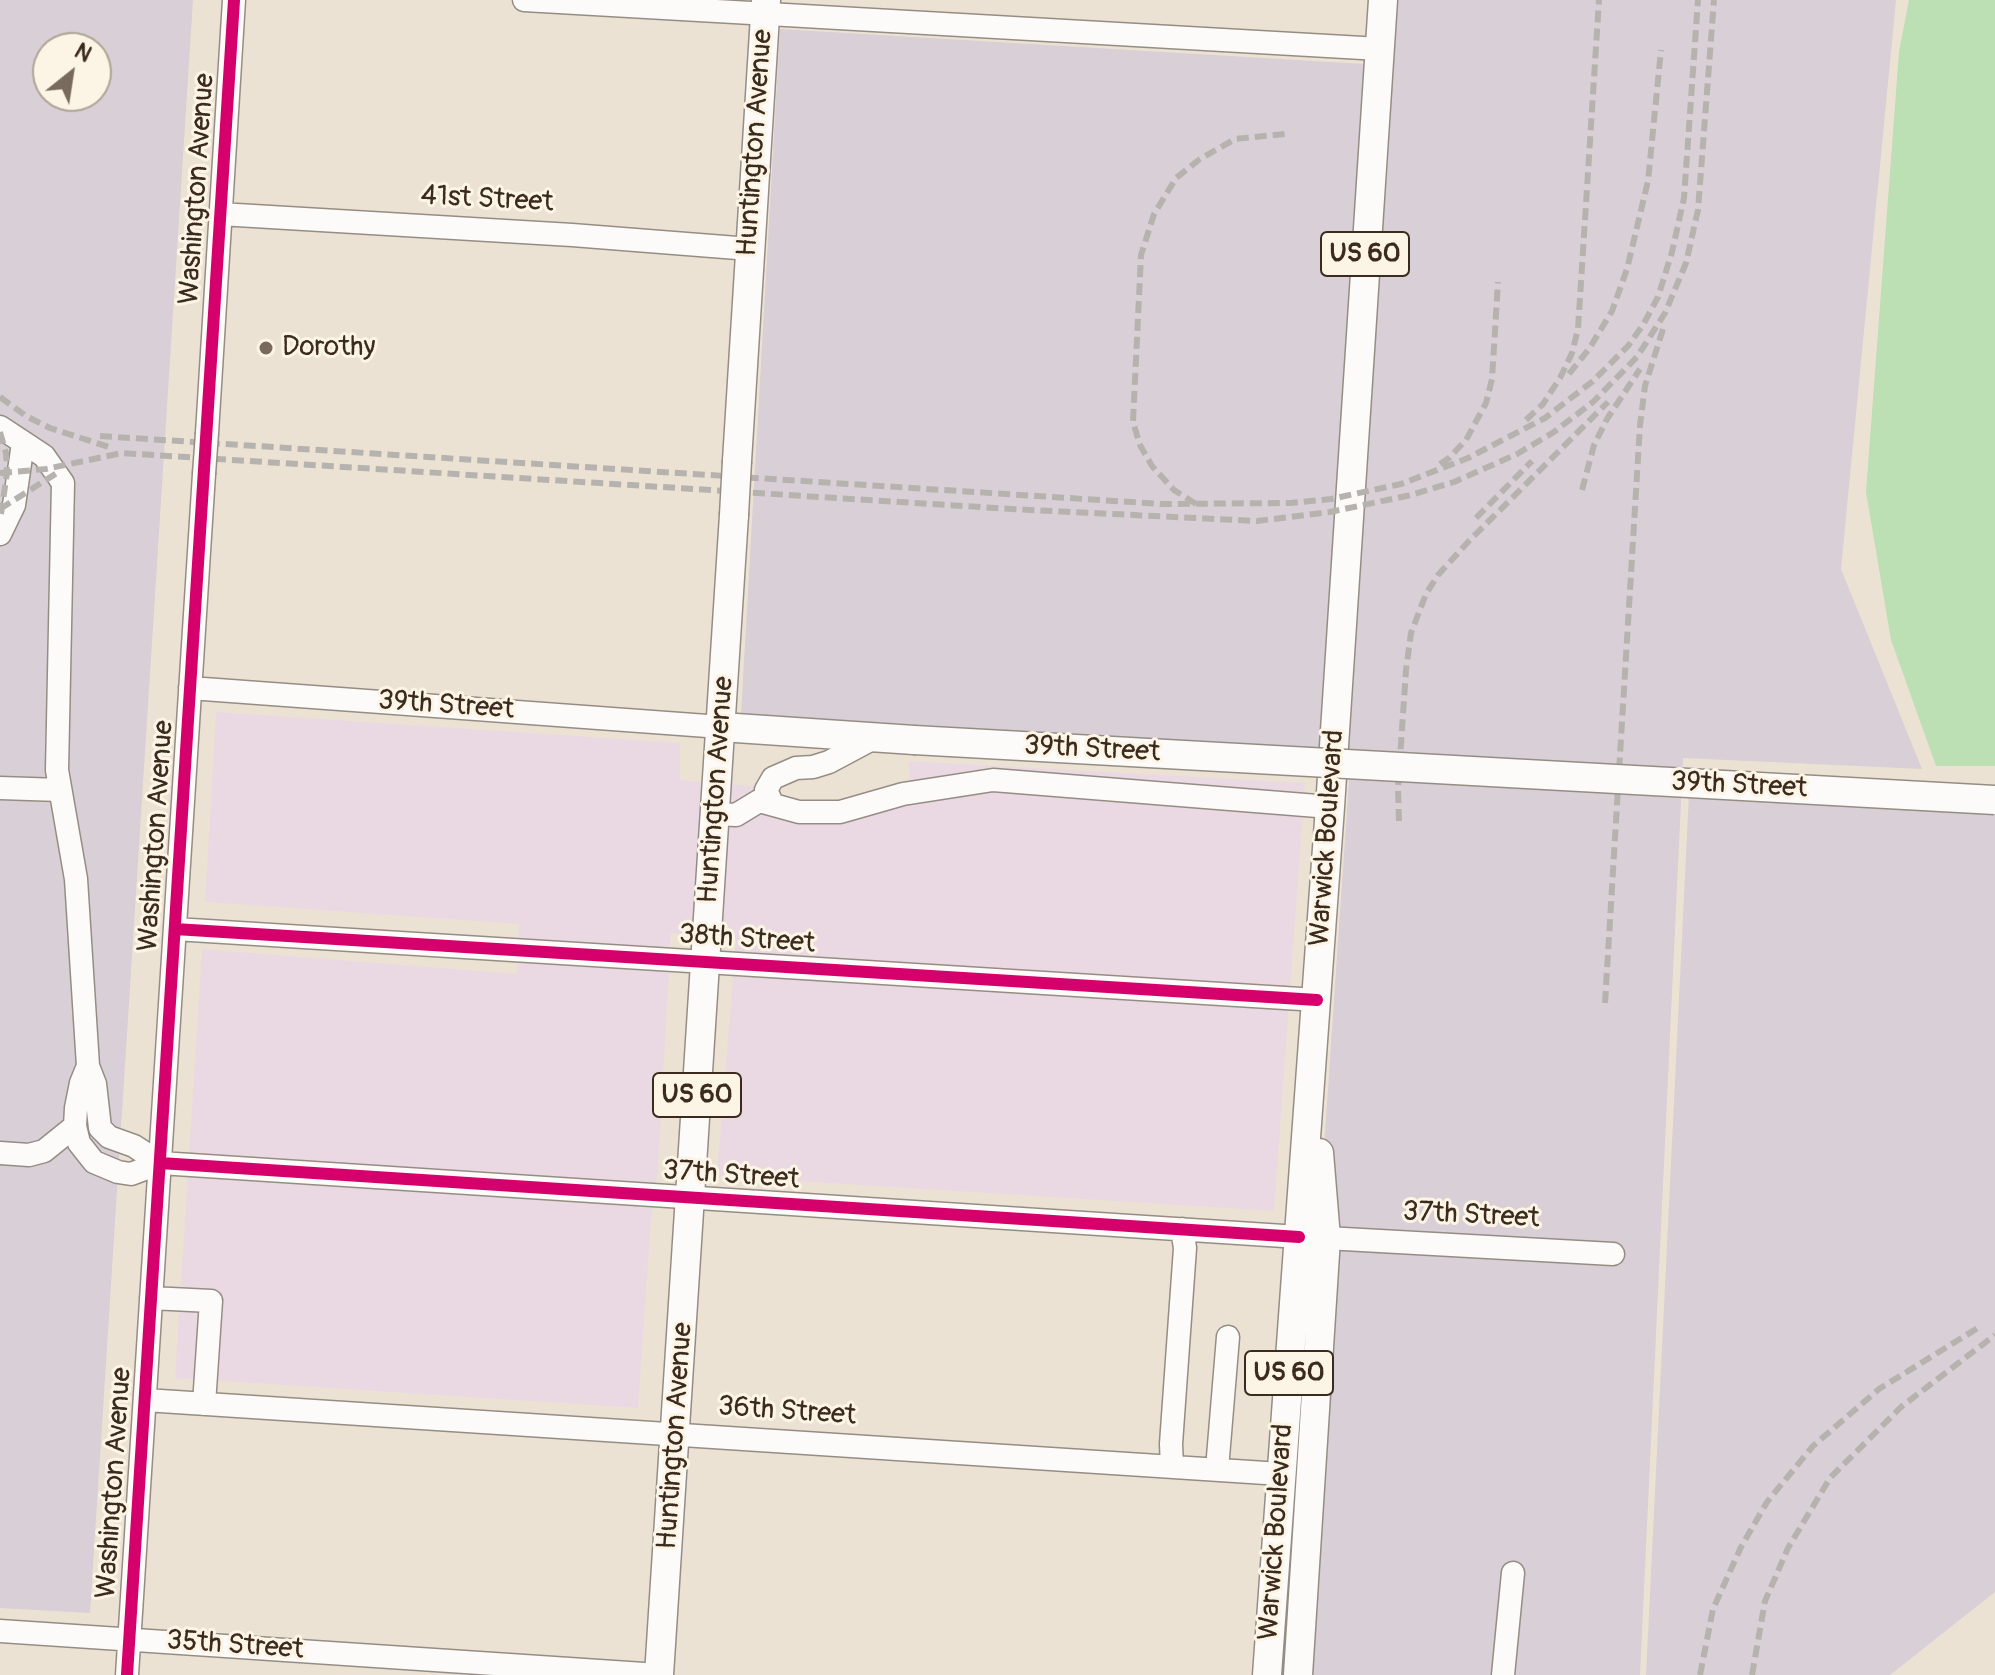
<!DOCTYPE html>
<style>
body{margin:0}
#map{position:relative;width:1995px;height:1675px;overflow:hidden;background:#ece2d4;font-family:Pangolin,sans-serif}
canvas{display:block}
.north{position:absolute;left:32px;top:32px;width:80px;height:80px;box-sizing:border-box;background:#fcf5e5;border:2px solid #afa495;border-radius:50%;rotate:30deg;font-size:22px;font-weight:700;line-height:32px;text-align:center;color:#3b2a1e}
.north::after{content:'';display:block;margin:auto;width:28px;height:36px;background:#796a5e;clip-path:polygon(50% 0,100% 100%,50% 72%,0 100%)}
</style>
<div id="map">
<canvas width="1995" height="1675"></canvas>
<div class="north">N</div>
</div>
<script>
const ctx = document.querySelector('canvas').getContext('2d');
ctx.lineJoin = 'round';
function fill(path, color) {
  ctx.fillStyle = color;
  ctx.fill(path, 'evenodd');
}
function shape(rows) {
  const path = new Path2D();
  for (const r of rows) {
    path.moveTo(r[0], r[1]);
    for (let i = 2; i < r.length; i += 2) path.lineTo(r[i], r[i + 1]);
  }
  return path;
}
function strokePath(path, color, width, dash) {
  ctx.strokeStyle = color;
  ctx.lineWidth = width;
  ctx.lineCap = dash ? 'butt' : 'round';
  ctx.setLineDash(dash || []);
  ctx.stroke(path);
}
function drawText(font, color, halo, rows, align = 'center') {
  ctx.font = font + ' Pangolin,sans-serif';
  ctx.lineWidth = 6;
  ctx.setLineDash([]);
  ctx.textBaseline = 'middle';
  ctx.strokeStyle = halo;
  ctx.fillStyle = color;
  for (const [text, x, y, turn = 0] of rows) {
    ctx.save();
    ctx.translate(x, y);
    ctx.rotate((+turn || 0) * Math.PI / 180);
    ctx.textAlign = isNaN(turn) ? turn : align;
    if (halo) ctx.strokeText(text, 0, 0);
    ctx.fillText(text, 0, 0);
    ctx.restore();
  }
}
const built = shape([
 [216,712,680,743,680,780,753,786,787,801,818,807,911,784,908,761,1305,783,1274,1211,717,1176,736,938,671,933,658,1170,651,1220,638,1408,175,1378,202,949,517,974,519,924,205,902]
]);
const industrial = shape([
 [0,0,193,0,90,1613,0,1608],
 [48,48,96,48,96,96,48,96],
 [1370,0,1896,0,1841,569,1922,769,1683,758,1640,1675,1288,1675,1351,751,741,714,780,29,1364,64],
 [1689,794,1995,813,1995,1592,1890,1675,1646,1675]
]);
const green = shape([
 [1909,0,1995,0,1995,766,1936,766,1891,640,1866,492,1899,52]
]);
const minor = shape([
 [524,0,1380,49],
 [220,214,572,235,750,249],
 [0,427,44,456,63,483,57,770,76,879,88,1066],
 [207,433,234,0],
 [0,534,14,505,23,443],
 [190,688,721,727],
 [0,788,60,790],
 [772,803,766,790,773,778,796,768,813,767,829,762,874,738],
 [715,814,736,815,759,801,799,812,840,812,903,794,993,780,1330,807],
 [175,929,1317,1000],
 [0,1153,29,1155,44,1151,75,1126],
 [160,1163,134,1146,109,1137,100,1128,95,1084,88,1066,81,1083,76,1108,75,1126,79,1143,94,1162,118,1172,131,1174,160,1163,1299,1237],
 [1326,1238,1613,1254],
 [151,1298,211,1301,204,1404],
 [145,1400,1281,1474],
 [1172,1467,1171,1444,1185,1248,1182,1229],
 [1217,1469,1228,1337],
 [0,1631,659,1675],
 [127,1675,204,474],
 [1503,1675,1513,1573]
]);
const major = shape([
 [737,461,766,0],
 [721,727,914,740],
 [659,1675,734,515],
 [1267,1675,1330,807,1383,0],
 [1298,1675,1326,1238,1319,1153]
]);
const rail = shape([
 [1569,374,1589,349,1612,311,1627,269,1648,181,1661,50],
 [0,397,26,416,50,428,112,448],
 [1526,420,1543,404,1560,378,1572,353,1578,329,1599,0],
 [0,432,6,453,7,473,1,514],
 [100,436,1162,504,1291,503,1331,499,1401,484,1468,458,1545,418,1593,381,1628,346,1643,325,1658,297,1672,252,1684,198,1698,0],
 [1440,464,1449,458,1466,440,1486,403,1492,379,1498,282],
 [0,473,46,469,122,453,1011,509,1257,521,1330,512,1411,495,1454,482,1517,454,1554,432,1593,402,1637,357,1665,313,1686,263,1698,210,1714,0],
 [1582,490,1594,445,1607,419,1640,369],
 [1196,504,1174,490,1152,466,1140,445,1133,422,1141,255,1154,214,1176,178,1200,159,1235,139,1285,134],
 [0,509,60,471],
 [1476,518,1532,461],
 [1399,821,1398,788,1406,670,1411,633,1426,594,1438,575,1468,542,1608,402],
 [1605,1003,1640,425,1645,386,1663,329],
 [1700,1675,1713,1609,1741,1547,1767,1502,1813,1446,1879,1389,1981,1326],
 [1752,1675,1765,1601,1788,1548,1830,1478,1901,1407,1995,1335]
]);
const minorBridge = shape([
 [204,474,207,433]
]);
const majorBridge = shape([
 [734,515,737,461],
 [914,740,1995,800]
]);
const cycleway = shape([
 [175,929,1317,1000],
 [160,1163,1299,1237],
 [127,1675,234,0]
]);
const markers = [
 [266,348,8,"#796a5e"]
];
const shields = [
 [1365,254,88],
 [697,1095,88],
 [1289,1373,88]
];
const shieldNames = [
 ["US 60",1365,254],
 ["US 60",697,1095],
 ["US 60",1289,1373]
];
const streetNames = [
 ["Huntington Avenue",756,143,-86],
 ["Washington Avenue",198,189,-86],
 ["41st Street",487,200,3],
 ["39th Street",446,706,4],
 ["39th Street",1092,750,3],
 ["39th Street",1739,786,3],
 ["Huntington Avenue",717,790,-86],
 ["Washington Avenue",157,836,-86],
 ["Warwick Boulevard",1328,838,-86],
 ["38th Street",747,940,4],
 ["37th Street",731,1176,4],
 ["37th Street",1471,1216,3],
 ["36th Street",787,1412,4],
 ["Huntington Avenue",676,1436,-86],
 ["Washington Avenue",115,1483,-86],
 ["Warwick Boulevard",1277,1532,-86],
 ["35th Street",235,1646,4]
];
const poiNames = [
 ["Dorothy",282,348]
];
fill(built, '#ead9e2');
fill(industrial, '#d9cfd6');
fill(green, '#bcdfb4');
strokePath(minor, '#958d84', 25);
strokePath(major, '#958d84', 31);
strokePath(minor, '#fcfbf9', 22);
strokePath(major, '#fcfbf9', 28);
strokePath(rail, '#b6b3af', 6, [12, 6]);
strokePath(minorBridge, '#958d84', 25, []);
strokePath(majorBridge, '#958d84', 31, []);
strokePath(minorBridge, '#fcfbf9', 22);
strokePath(majorBridge, '#fcfbf9', 28);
strokePath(cycleway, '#d6006c', 12);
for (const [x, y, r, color] of markers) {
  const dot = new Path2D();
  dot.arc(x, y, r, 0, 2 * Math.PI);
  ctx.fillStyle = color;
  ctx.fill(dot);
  strokePath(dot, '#fcf5e5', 3);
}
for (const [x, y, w] of shields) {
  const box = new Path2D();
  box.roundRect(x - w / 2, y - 22, w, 44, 6);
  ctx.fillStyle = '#fcf5e5';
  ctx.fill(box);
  strokePath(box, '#3b2a1e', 2);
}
drawText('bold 26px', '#3b2a1e', null, shieldNames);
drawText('28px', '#3b2a1e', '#fcf5e5', streetNames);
drawText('28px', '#3b2a1e', '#fcf5e5', poiNames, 'left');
</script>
